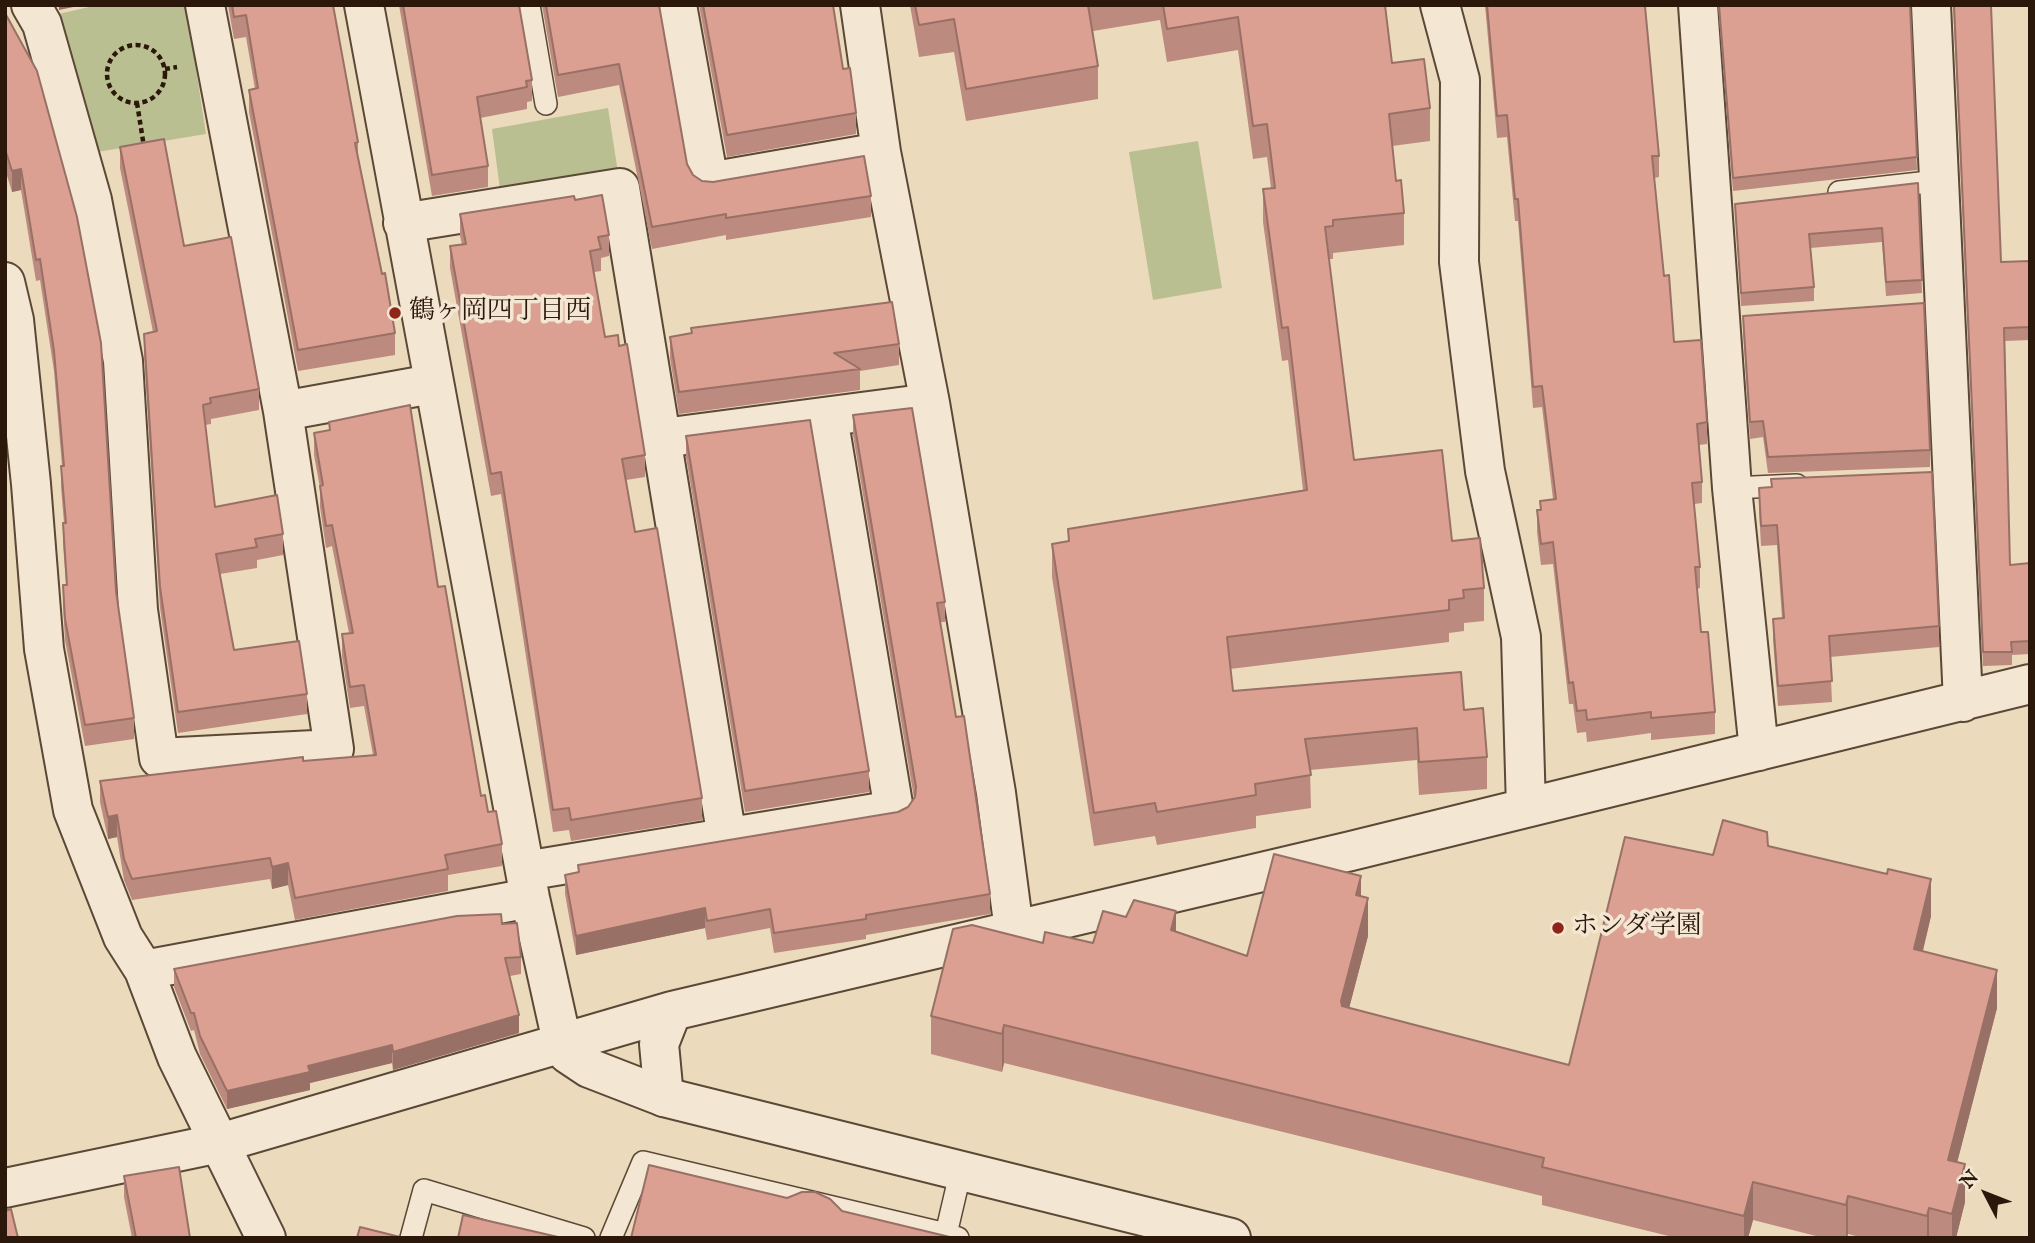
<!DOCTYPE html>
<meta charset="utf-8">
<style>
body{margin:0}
#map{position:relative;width:2035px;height:1243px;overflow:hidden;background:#ecdabc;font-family:"IM FELL English",serif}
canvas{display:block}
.frame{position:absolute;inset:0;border:7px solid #2b180a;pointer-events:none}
.north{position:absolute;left:1951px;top:1159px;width:70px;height:70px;-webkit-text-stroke:5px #f3e7d3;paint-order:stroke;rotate:312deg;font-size:19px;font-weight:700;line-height:28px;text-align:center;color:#2b180a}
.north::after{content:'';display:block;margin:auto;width:24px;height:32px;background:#2b180a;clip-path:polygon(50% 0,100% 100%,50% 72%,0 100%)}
</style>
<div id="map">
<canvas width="2035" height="1243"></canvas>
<div class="frame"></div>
<div class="north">N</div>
</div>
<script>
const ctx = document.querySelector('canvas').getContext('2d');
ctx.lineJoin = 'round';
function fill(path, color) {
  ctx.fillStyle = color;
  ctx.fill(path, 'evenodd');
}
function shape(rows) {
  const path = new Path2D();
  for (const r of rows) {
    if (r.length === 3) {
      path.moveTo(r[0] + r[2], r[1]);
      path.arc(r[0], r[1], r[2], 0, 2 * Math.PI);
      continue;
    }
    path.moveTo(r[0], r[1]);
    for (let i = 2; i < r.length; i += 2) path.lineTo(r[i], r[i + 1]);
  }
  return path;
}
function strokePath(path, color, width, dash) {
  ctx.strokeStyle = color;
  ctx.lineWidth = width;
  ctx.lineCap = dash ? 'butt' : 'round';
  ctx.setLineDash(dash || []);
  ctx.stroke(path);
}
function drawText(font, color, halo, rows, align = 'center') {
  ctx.font = font + ' "IM FELL English","Noto Serif JP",serif';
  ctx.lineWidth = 7;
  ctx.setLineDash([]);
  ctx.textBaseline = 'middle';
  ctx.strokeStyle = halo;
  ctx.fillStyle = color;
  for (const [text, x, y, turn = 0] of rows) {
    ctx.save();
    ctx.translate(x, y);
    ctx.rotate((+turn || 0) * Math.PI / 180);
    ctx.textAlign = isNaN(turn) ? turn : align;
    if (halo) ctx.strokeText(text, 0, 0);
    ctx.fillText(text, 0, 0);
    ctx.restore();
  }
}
const green = shape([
 [98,5,186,5,206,134,97,152,54,15],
 [608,108,619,179,501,197,492,129],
 [1198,141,1222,288,1153,300,1129,152]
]);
const path = shape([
 [136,74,29],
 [165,69,177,67],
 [137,103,144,147]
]);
const service = shape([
 [529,5,546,104],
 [1839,192,1938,181],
 [1732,488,1797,485],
 [411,1238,424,1190,584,1238],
 [611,1238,643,1162,946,1234],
 [958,1238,946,1234,961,1170]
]);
const minor = shape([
 [31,5,42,24,92,200,123,361,138,610,159,758,334,749,283,411,205,5],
 [364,5,530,898,562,1042],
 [677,5,709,182,881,152],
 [860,5,881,152,930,403,996,793,1014,930],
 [1440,5,1460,80,1459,262,1485,471,1521,637,1526,808],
 [1698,5,1732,488,1759,751],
 [1931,5,1963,702],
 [403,223,620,188,727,838],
 [5,282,14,320,31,484,44,649,73,810,123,937,144,970,177,1057,266,1238],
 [283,411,432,384],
 [663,438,930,403],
 [525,871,894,810,828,417],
 [144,970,530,898],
 [664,1097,659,1044,672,1011],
 [5,1188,220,1143,672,1011,1351,851,2030,684]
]);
const tertiary = shape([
 [562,1042,568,1054,589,1068,664,1097,1231,1238]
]);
const wall = shape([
 [228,5,333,5,358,142,358,156,395,333,395,355,298,371,249,112,249,90,255,89,246,37,234,39],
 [399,5,519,5,532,80,532,101,527,102,527,109,480,118,488,166,488,187,432,196],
 [542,5,659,5,687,164,693,175,702,181,871,196,871,217,726,240,726,235,652,249,619,85,558,97],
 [699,5,833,5,843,69,856,113,856,134,727,157],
 [910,5,1385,5,1392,63,1430,108,1430,141,1392,146,1396,181,1404,213,1404,245,1333,253,1333,259,1329,259,1354,460,1452,541,1484,588,1484,621,1464,623,1464,631,1449,633,1449,642,1230,669,1233,691,1464,710,1487,757,1487,789,1419,795,1417,760,1310,770,1311,808,1256,816,1256,828,1157,845,1155,836,1094,846,1052,577,1052,544,1068,541,1068,529,1303,490,1288,360,1282,361,1263,222,1263,189,1271,188,1267,157,1253,159,1238,50,1167,62,1160,20,1093,31,1098,66,1098,99,966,121,954,52,919,57],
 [1485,5,1645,6,1659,156,1659,177,1654,178,1664,276,1674,342,1707,422,1707,444,1699,445,1702,482,1702,503,1694,504,1700,567,1700,588,1697,589,1701,632,1715,712,1715,734,1651,740,1651,733,1587,742,1586,732,1577,733,1573,704,1569,704,1553,564,1541,565,1537,532,1537,510,1540,510,1540,501,1553,499,1542,407,1533,408,1518,221,1515,221,1507,137,1497,138],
 [1718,5,1910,5,1917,170,1733,191],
 [1953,5,1991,5,2001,262,2030,261,2030,340,2005,341,2010,565,2030,563,2030,654,2012,655,2012,665,1983,666],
 [5,13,116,591,134,718,134,739,85,746,65,640,63,606,63,585,66,585,63,544,63,523,64,523,61,487,61,466,62,466,54,371,40,280,36,281,21,190,12,192,5,169],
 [120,147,184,246,259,389,259,410,211,419,211,424,205,425,215,507,283,534,283,555,257,560,257,568,220,574,234,650,307,694,307,714,178,733,160,608,144,355,144,334,153,332,120,168],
 [1918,183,1922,293,1886,296,1882,242,1810,248,1814,287,1814,301,1741,306,1735,204],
 [575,200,609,235,609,256,601,258,601,271,594,272,605,337,619,346,645,455,645,477,626,480,635,532,702,798,702,820,571,841,569,830,553,832,501,494,491,496,450,268,450,246,462,244,460,236,460,214],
 [1743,316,1930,450,1930,467,1768,473,1763,437,1750,439,1743,332],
 [691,328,899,344,899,365,860,371,860,390,679,414,670,358,670,337,691,333],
 [853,415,945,602,945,622,940,622,956,717,990,894,990,914,866,935,866,939,774,953,770,928,707,940,705,928,576,955,565,894,565,875,578,872,578,865,898,812,908,807,914,798,853,435],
 [329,422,438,587,481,796,502,844,502,866,448,875,448,891,295,920,288,885,272,889,270,879,132,900,124,880,117,837,108,839,100,802,100,781,303,761,373,755,364,706,350,708,342,656,342,634,349,633,332,546,326,548,320,507,320,488,314,455,314,433,329,430],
 [686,436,869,771,869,792,745,812,686,457],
 [1771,479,1939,626,1939,647,1830,657,1832,702,1778,706,1773,640,1773,619,1782,618,1777,545,1761,546,1759,509,1759,488,1771,487],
 [1768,846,1931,916,1923,951,1997,1008,1957,1162,1965,1202,1956,1238,1864,1238,1848,1234,1847,1238,1824,1238,1753,1220,1748,1238,1677,1238,1542,1205,1542,1196,1004,1063,1002,1072,931,1054,931,1016,1043,943,1093,943,1176,931,1247,956,1361,896,1368,936,1349,1008,1569,1065,1713,855],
 [502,924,521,957,521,974,510,976,519,1033,393,1070,392,1063,310,1083,310,1090,227,1109,200,1054,194,1030,191,1031,174,987,174,969],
 [124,1176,190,1238,132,1238,124,1197]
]);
const shadedWall = shape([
 [59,5,83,5,59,10],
 [21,169,21,190,12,192,12,171],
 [117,815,117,837,108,839,108,817],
 [288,863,288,885,272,889,272,867],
 [1361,876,1361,914,1356,895],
 [1931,879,1931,916,1914,987,1914,949],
 [1368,898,1368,936,1341,1039,1341,1001],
 [705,908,705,928,576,955,576,936],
 [1176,911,1176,948,1171,930],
 [1997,970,1997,1008,1948,1198,1948,1160],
 [519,1015,519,1033,393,1070,393,1052],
 [1004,1025,1004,1063,1002,1072,1002,1034],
 [392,1045,392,1063,310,1083,310,1090,227,1109,227,1091,308,1066],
 [1965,1164,1965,1202,1956,1238,1952,1238,1952,1214],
 [1753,1182,1753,1220,1748,1238,1744,1238,1744,1216],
 [1848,1196,1848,1234,1847,1238,1846,1238,1846,1205],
 [1929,1208,1929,1238,1927,1238,1927,1216]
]);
const building = shape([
 [232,5,333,5,358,142,355,143,382,274,385,273,395,333,298,350,249,90,258,88,246,15,234,17,232,5],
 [403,5,519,5,532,80,526,81,527,87,477,97,488,166,432,175,403,5],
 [546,5,659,5,687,164,693,175,702,181,713,182,864,156,871,196,726,218,726,214,652,227,619,64,558,75,546,5],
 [703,5,833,5,843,69,850,68,856,113,727,135,703,5],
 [915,5,1088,5,1098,66,966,89,954,19,919,25,915,5],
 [1163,5,1385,5,1392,63,1424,59,1430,108,1389,114,1396,181,1401,180,1404,213,1333,220,1333,226,1325,227,1354,460,1442,450,1452,541,1480,538,1484,588,1463,590,1464,598,1449,600,1449,610,1227,637,1233,691,1461,672,1464,710,1483,708,1487,757,1419,762,1417,728,1305,739,1311,775,1255,784,1256,795,1157,812,1155,803,1094,813,1052,544,1069,541,1068,529,1307,490,1288,327,1282,328,1263,189,1275,188,1267,124,1253,126,1238,17,1167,29,1163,5],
 [1487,5,1645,6,1659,156,1652,156,1664,276,1669,275,1674,342,1701,340,1707,422,1697,424,1702,482,1692,483,1700,567,1695,567,1701,632,1708,632,1715,712,1651,718,1651,712,1587,720,1586,710,1577,711,1573,682,1569,683,1553,542,1541,544,1537,510,1541,510,1540,501,1556,499,1542,386,1533,387,1518,199,1515,199,1507,115,1497,116,1487,5],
 [1719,5,1910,5,1917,157,1733,178,1719,5],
 [1954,5,1991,5,2001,262,2030,261,2030,327,2004,328,2010,565,2030,563,2030,641,2011,642,2012,652,1983,652,1954,5],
 [5,13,37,71,77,217,101,343,116,591,134,718,85,725,65,619,63,585,67,585,63,523,66,523,61,466,64,466,54,351,40,259,36,260,21,169,12,171,5,149,5,13],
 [164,139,184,246,231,237,259,389,210,398,211,403,203,405,215,507,277,495,283,534,255,539,257,547,216,554,234,650,299,641,307,694,178,712,160,587,144,334,157,331,120,147,164,139],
 [1918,183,1922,280,1886,282,1882,228,1809,234,1814,287,1741,293,1735,204,1918,183],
 [602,195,609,235,598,237,601,249,590,251,605,337,618,335,619,346,627,344,645,455,622,459,635,532,657,528,702,798,571,820,569,808,553,810,501,472,491,474,450,246,466,244,460,214,574,196,575,200,602,195],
 [892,302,899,344,834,353,860,369,679,392,670,337,692,333,691,328,892,302],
 [1924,303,1930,450,1768,457,1763,421,1750,422,1743,316,1924,303],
 [410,405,438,587,445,586,481,796,485,795,488,812,496,811,502,844,445,855,448,869,295,898,288,863,272,867,270,858,132,879,124,859,117,815,108,817,100,781,303,757,303,761,376,755,364,685,350,687,342,634,353,633,332,525,326,526,320,486,323,485,314,433,330,430,329,422,410,405],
 [912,408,945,602,937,603,956,717,964,716,990,894,866,915,866,919,774,933,770,909,707,921,705,908,576,936,565,875,579,872,578,865,898,812,908,807,915,797,916,787,853,415,912,408],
 [810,420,869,771,745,791,686,436,810,420],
 [1932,472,1939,626,1829,636,1832,681,1778,686,1773,619,1784,618,1777,525,1761,526,1759,488,1772,487,1771,479,1932,472],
 [1723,820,1767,832,1768,846,1887,874,1888,869,1931,879,1914,949,1997,970,1948,1160,1965,1164,1952,1214,1929,1208,1927,1216,1848,1196,1846,1205,1753,1182,1744,1216,1542,1167,1544,1158,1004,1025,1002,1034,931,1016,953,929,972,925,1043,943,1045,932,1093,943,1103,911,1126,917,1134,900,1176,911,1171,930,1247,956,1274,854,1361,876,1356,895,1368,898,1341,1001,1342,1006,1569,1065,1625,837,1713,855,1723,820],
 [501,914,502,924,517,923,521,957,505,958,519,1015,393,1052,392,1045,308,1066,310,1072,227,1091,200,1036,194,1013,191,1013,174,969,457,916,501,914],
 [649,1165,787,1198,802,1192,815,1192,830,1199,842,1211,954,1238,631,1238,649,1165],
 [179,1167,190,1238,136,1238,124,1176,179,1167],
 [11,1209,18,1238,5,1238,5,1211,11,1209],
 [463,1215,558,1237,458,1238,463,1215],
 [360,1227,404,1238,357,1238,360,1227]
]);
const markers = [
 [395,313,7,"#8f2418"],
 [1558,928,7,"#8f2418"]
];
const poiNames = [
 ["鶴ヶ岡四丁目西",409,313],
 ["ホンダ学園",1572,928]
];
fill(green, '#b9bf90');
strokePath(service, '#5b4836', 24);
strokePath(minor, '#5b4836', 42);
strokePath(tertiary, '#5b4836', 42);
strokePath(path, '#2b180a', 4.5, [5, 3.5]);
strokePath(service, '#f3e7d3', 21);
strokePath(minor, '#f3e7d3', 38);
strokePath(tertiary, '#f3e7d3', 38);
fill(wall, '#bc8a7e');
fill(shadedWall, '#997066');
fill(building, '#dba092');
strokePath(building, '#997066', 2);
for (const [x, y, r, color] of markers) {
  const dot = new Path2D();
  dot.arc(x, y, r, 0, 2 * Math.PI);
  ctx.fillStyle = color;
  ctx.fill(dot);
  strokePath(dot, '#f3e7d3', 2.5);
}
drawText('26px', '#2b180a', '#f3e7d3', poiNames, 'left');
</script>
